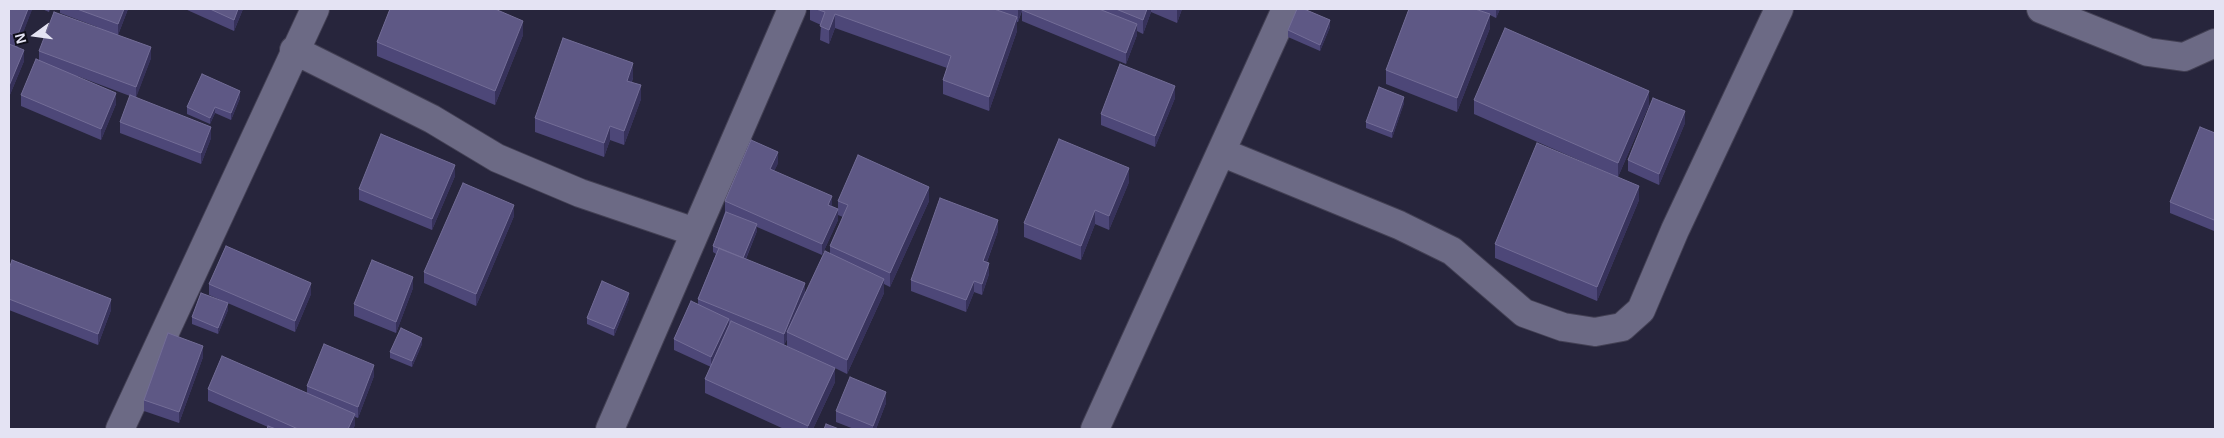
<!DOCTYPE html>
<style>
body{margin:0}
#map{position:relative;width:2224px;height:438px;overflow:hidden;background:#27253c;font-family:Helvetica,sans-serif}
canvas{display:block}
.frame{position:absolute;inset:0;border:10px solid #e4e3f3;pointer-events:none}
.north{position:absolute;left:10px;top:10px;width:50px;height:50px;-webkit-text-stroke:4px #100f1a;paint-order:stroke;rotate:256deg;font-size:14px;font-weight:700;line-height:20px;text-align:center;color:#e4e3f3}
.north::after{content:'';display:block;margin:auto;width:18px;height:22px;background:#e4e3f3;clip-path:polygon(50% 0,100% 100%,50% 72%,0 100%)}
</style>
<div id="map">
<canvas width="2224" height="438"></canvas>
<div class="frame"></div>
<div class="north">N</div>
</div>
<script>
const ctx = document.querySelector('canvas').getContext('2d');
ctx.lineJoin = 'round';
function shape(rows) {
  const path = new Path2D();
  for (const r of rows) {
    path.moveTo(r[0], r[1]);
    for (let i = 2; i < r.length; i += 2) path.lineTo(r[i], r[i + 1]);
  }
  return path;
}
function strokePath(path, color, width, dash) {
  ctx.strokeStyle = color;
  ctx.lineWidth = width;
  ctx.lineCap = dash ? 'butt' : 'round';
  ctx.setLineDash(dash || []);
  ctx.stroke(path);
}
function fill(path, color) {
  ctx.fillStyle = color;
  ctx.fill(path, 'evenodd');
}
const street = shape([
 [2041,9,2148,52,2184,57,2215,43],
 [294,50,432,119,497,158,580,193,695,232],
 [1221,152,1399,225,1452,251,1524,313,1563,327,1595,332,1622,327,1641,310,1675,230,1779,9],
 [120,429,315,9],
 [610,429,792,9],
 [1095,429,1286,9]
]);
const wall = shape([
 [9,9,32,9,17,48,24,61,9,97],
 [42,9,50,9,49,12],
 [60,9,128,9,118,35,151,58,136,97,211,138,201,164,120,133,120,122,130,96,77,76,116,104,101,140,21,106,21,95,39,60,39,51,97,27,60,13],
 [185,9,243,9,234,31],
 [810,9,1182,9,1177,23,1151,12,1143,34,1137,31,1137,35,1126,64,1022,21,1022,11,1018,22,1017,22,1017,31,989,111,943,94,943,80,947,68,835,28,829,44,820,40,821,25,810,20],
 [1409,9,1500,9,1496,18,1490,15,1490,28,1457,112,1386,84,1386,70],
 [1330,27,1320,51,1288,37,1288,30],
 [523,35,495,105,377,56,377,42],
 [633,77,632,82,641,99,624,145,610,140,604,157,535,132,535,118],
 [240,98,231,120,215,113,210,124,187,114,187,107],
 [1175,98,1155,147,1101,125,1101,114],
 [1474,100,1649,105,1618,177,1639,200,1597,301,1495,258,1495,244,1617,177,1474,114],
 [1404,103,1392,138,1366,128,1366,122],
 [1685,123,1659,185,1628,171,1628,160],
 [2215,133,2215,228,2214,231,2170,213,2170,202],
 [778,163,774,171,832,206,838,209,838,201,929,201,890,287,884,284,884,293,847,374,835,368,835,382,813,429,784,429,705,393,705,379,711,367,674,350,674,339,698,304,698,299,716,254,713,252,713,246,725,212,725,201],
 [838,215,843,217,830,246,830,254,805,294,746,259,757,231,757,227,822,255,838,220],
 [787,339,787,346,812,358,784,345],
 [455,176,432,230,359,200,359,189],
 [1129,182,1109,230,1095,224,1081,260,1024,237,1024,223],
 [514,216,476,306,424,283,424,272],
 [998,231,987,262,989,274,982,295,974,292,966,312,911,291,911,280],
 [9,269,111,310,98,345,9,310],
 [209,284,311,294,295,332,209,295],
 [413,288,396,333,354,316,354,304],
 [629,299,614,336,587,324,587,318],
 [228,310,218,334,192,324,192,317],
 [422,344,412,367,390,358,390,352],
 [203,357,179,423,144,411,144,400],
 [374,376,358,418,355,417,355,425,353,429,267,429,268,427,208,401,208,389,307,393,307,386],
 [886,403,876,429,854,429,836,422,836,411]
]);
const shadedWall = shape([
 [28,9,32,9,32,10,17,48,17,37],
 [124,9,128,9,118,35,118,24],
 [238,9,243,9,234,31,234,20],
 [1018,9,1022,9,1018,22],
 [1147,9,1151,9,1151,12,1143,34,1143,20],
 [1177,9,1182,9,1177,23],
 [1496,9,1500,9,1496,18],
 [835,14,835,28,829,44,829,30],
 [1490,14,1490,28,1457,112,1457,98],
 [1017,17,1017,31,989,111,989,97],
 [1330,20,1330,27,1320,51,1320,45],
 [523,21,523,35,495,105,495,91],
 [1137,24,1137,35,1126,64,1126,53],
 [151,47,151,58,136,98,136,87],
 [24,50,24,61,9,97,9,86],
 [633,63,633,77,627,95,627,81],
 [641,85,641,99,624,145,624,131],
 [1175,86,1175,98,1155,147,1155,136],
 [240,91,240,98,231,120,231,113],
 [1649,91,1649,105,1618,177,1618,163],
 [116,93,116,104,101,140,101,129],
 [1404,97,1404,103,1392,138,1392,132],
 [215,107,215,113,210,124,210,118],
 [1685,111,1685,123,1659,185,1659,174],
 [610,126,610,140,604,157,604,143],
 [211,127,211,138,201,164,201,153],
 [778,152,778,163,770,180,770,169],
 [455,165,455,176,432,230,432,219],
 [1129,168,1129,182,1109,230,1109,216],
 [1639,186,1639,200,1597,301,1597,287],
 [929,187,929,201,890,287,890,273],
 [832,196,832,207,828,205],
 [514,205,514,216,476,306,476,294],
 [838,209,838,220,822,255,822,244],
 [1095,210,1095,224,1081,260,1081,246],
 [2215,217,2215,228,2214,231,2214,220],
 [998,220,998,231,983,272,983,261],
 [757,224,757,231,743,265,743,258],
 [989,263,989,274,982,295,982,284],
 [413,277,413,288,396,333,396,322],
 [884,279,884,293,847,374,847,360],
 [974,281,974,292,966,312,966,300],
 [311,283,311,294,295,332,295,321],
 [805,283,805,294,787,332,787,339,784,345,784,334],
 [629,293,629,299,614,336,614,329],
 [111,299,111,310,98,345,98,334],
 [228,303,228,310,218,334,218,328],
 [729,319,729,330,711,368,711,357],
 [422,338,422,344,412,367,412,361],
 [203,346,203,357,179,423,179,412],
 [374,365,374,376,358,418,358,407],
 [835,368,835,382,813,429,808,429,808,426],
 [886,392,886,403,876,429,873,429,873,426],
 [355,414,355,425,353,429,348,429]
]);
const building = shape([
 [9,9,28,9,17,37,9,33,9,9],
 [77,9,124,9,118,24,77,9],
 [210,9,238,9,234,20,210,9],
 [390,9,495,9,523,21,495,91,377,42,390,9],
 [816,9,994,9,1017,17,989,97,943,80,951,56,835,14,829,30,820,26,825,12,816,9],
 [1022,9,1099,9,1137,24,1126,53,1022,10,1022,9],
 [1116,9,1147,9,1143,20,1116,9],
 [1297,9,1304,9,1330,20,1320,45,1288,30,1297,9],
 [1409,9,1475,9,1490,14,1457,98,1386,70,1409,9],
 [54,12,151,47,136,87,39,51,54,12],
 [1505,28,1649,91,1618,163,1474,100,1505,28],
 [563,38,633,63,627,81,641,85,624,131,610,126,604,143,535,118,563,38],
 [9,44,24,50,9,86,9,44],
 [36,59,116,93,101,129,21,95,36,59],
 [1120,64,1175,86,1155,136,1101,114,1120,64],
 [202,74,240,91,231,113,215,107,210,118,187,107,202,74],
 [1379,87,1404,97,1392,132,1366,122,1379,87],
 [130,95,211,127,201,153,120,122,130,95],
 [1653,98,1685,111,1659,174,1628,160,1653,98],
 [2200,127,2215,133,2215,217,2214,220,2170,202,2200,127],
 [381,134,455,165,432,219,359,189,381,134],
 [1059,139,1129,168,1109,216,1095,210,1081,246,1024,223,1059,139],
 [751,140,778,152,770,169,832,196,828,205,838,209,822,244,725,201,751,140],
 [1537,143,1639,186,1597,287,1495,244,1537,143],
 [858,155,929,187,890,273,830,246,848,205,838,201,858,155],
 [463,183,514,205,476,294,424,272,463,183],
 [940,198,998,220,983,261,989,263,982,284,974,281,966,300,911,280,940,198],
 [726,212,757,224,743,258,713,246,726,212],
 [226,246,311,283,295,321,209,284,226,246],
 [719,248,805,283,784,334,698,299,719,248],
 [825,251,884,279,847,360,787,332,825,251],
 [12,260,111,299,98,334,9,299,9,269,12,260],
 [372,260,413,277,396,322,354,304,372,260],
 [602,281,629,293,614,329,587,318,602,281],
 [201,293,228,303,218,328,192,317,201,293],
 [691,301,729,319,711,357,674,339,691,301],
 [731,321,835,368,808,426,705,379,731,321],
 [401,328,422,338,412,361,390,352,401,328],
 [168,333,203,346,179,412,144,400,168,333],
 [324,344,374,365,358,407,307,386,324,344],
 [222,356,355,414,348,429,298,429,208,389,222,356],
 [850,377,886,392,873,426,836,411,850,377],
 [826,424,839,429,824,429,826,424],
 [268,426,276,429,267,429,268,426]
]);
strokePath(street, '#434054', 30);
strokePath(street, '#6c6a85', 28);
fill(wall, '#4d4778');
fill(shadedWall, '#37325b');
fill(building, '#5e5885');
strokePath(building, '#736d97', 1);
</script>
